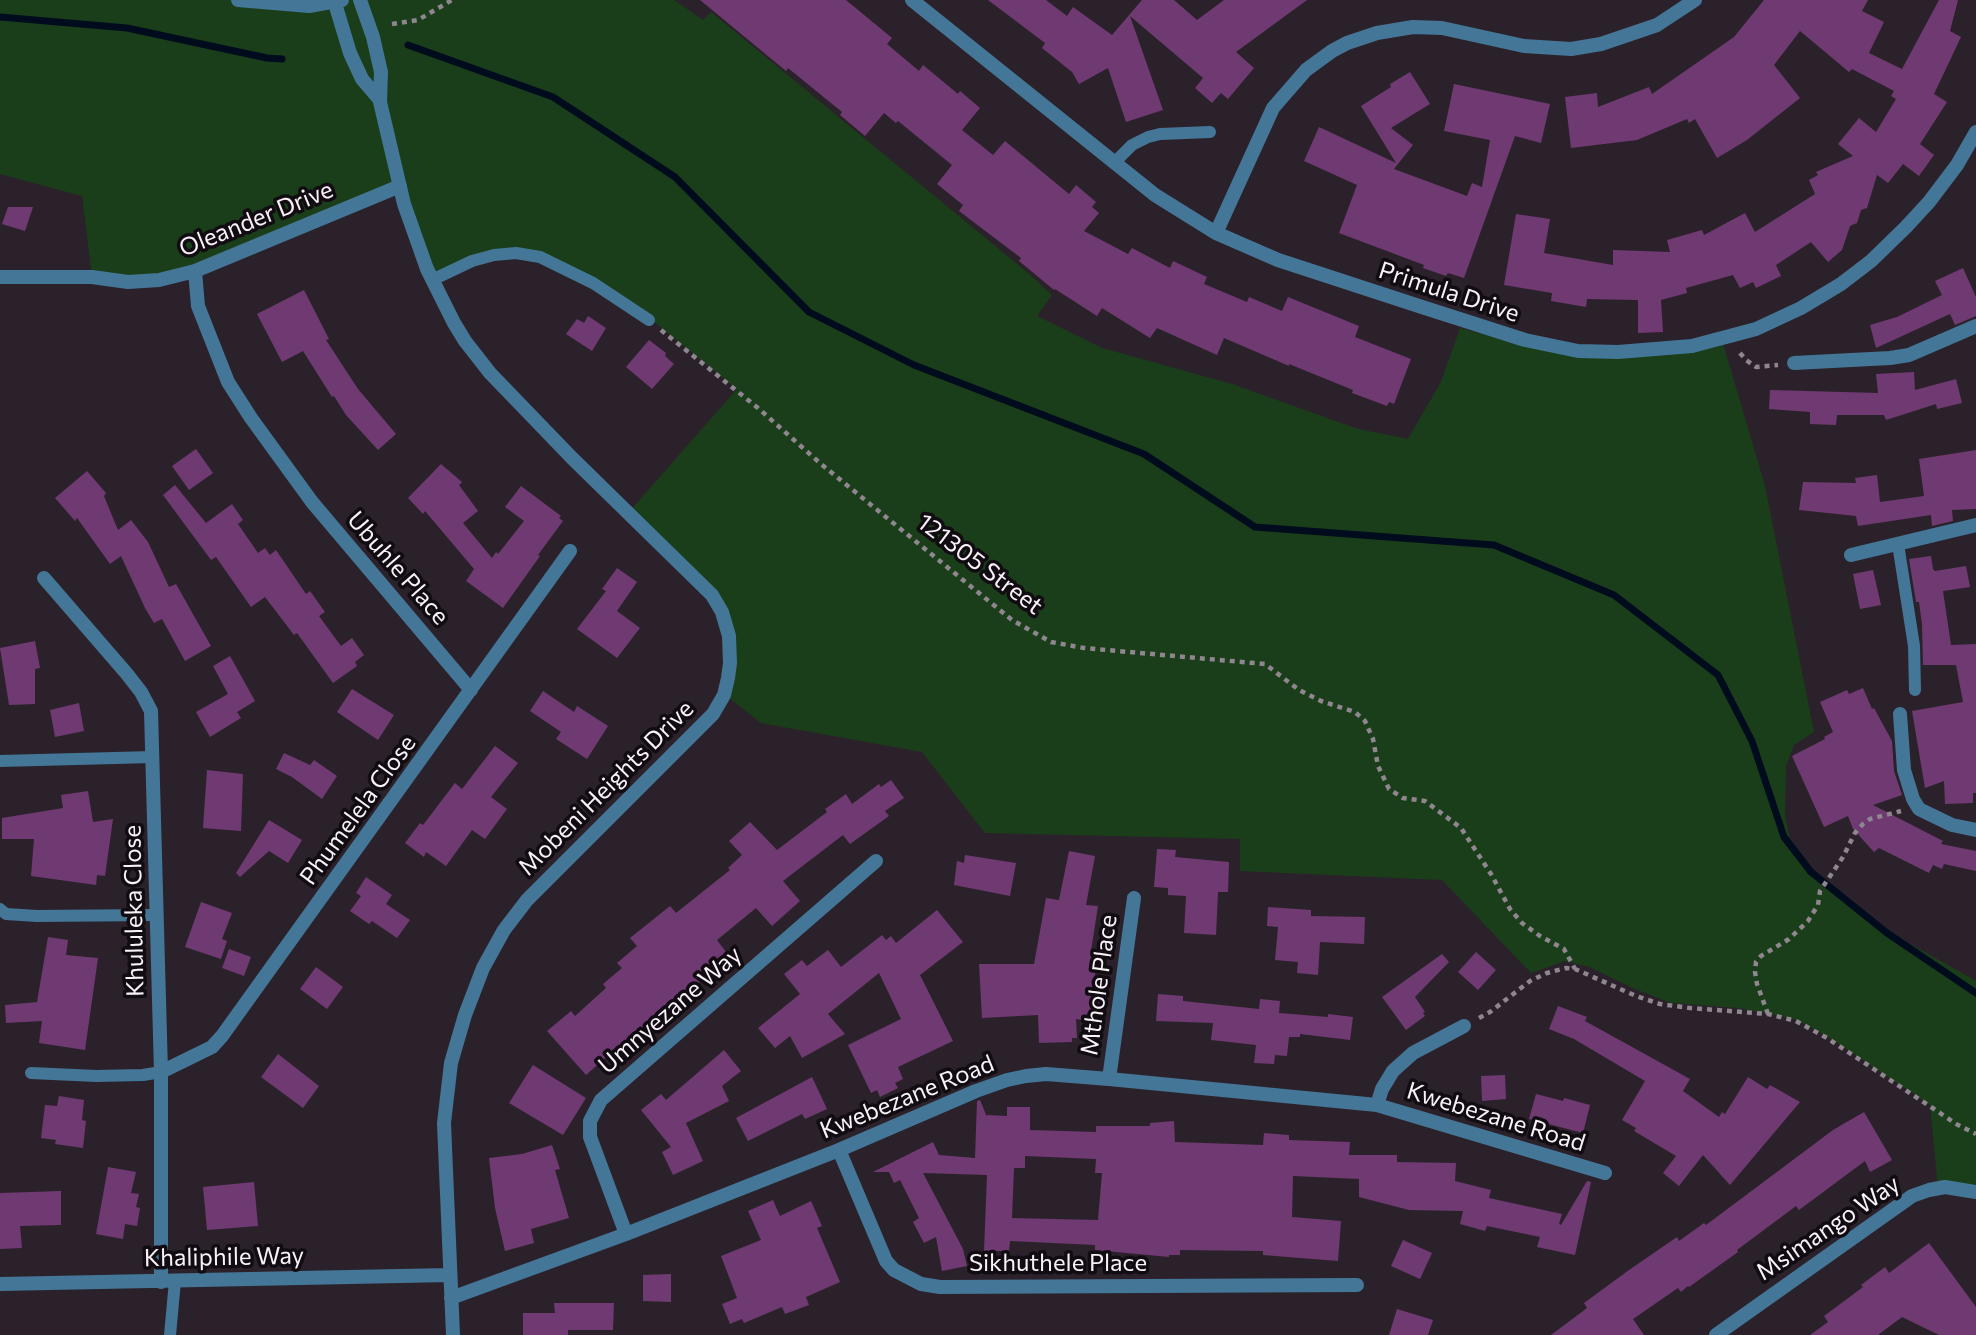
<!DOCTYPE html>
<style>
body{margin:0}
canvas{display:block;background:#2b212b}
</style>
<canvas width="1976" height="1335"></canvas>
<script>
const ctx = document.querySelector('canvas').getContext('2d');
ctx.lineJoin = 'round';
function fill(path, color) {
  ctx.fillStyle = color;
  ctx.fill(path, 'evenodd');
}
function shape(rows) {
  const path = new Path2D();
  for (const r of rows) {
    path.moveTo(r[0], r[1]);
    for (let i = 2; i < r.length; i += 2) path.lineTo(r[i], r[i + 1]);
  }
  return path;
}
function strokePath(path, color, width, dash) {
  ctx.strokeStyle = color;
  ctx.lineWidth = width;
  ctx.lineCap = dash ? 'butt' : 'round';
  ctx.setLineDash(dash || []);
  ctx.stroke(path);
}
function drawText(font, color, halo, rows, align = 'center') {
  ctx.font = font + ' Commissioner,sans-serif';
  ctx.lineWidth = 7;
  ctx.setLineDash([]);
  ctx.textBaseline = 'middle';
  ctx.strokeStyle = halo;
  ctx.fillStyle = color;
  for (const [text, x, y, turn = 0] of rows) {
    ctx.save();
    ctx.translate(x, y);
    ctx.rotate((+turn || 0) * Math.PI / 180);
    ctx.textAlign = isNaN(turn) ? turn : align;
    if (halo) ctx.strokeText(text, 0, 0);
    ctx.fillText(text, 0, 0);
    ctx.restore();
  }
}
const green = shape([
 [0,0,674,0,703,20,711,12,1028,273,1052,295,1037,316,1102,348,1232,384,1358,429,1408,439,1441,382,1460,328,1527,346,1578,353,1722,340,1765,486,1814,732,1794,745,1786,766,1785,815,1790,840,1811,871,1889,932,1976,981,1976,1192,1938,1188,1930,1105,1830,1038,1797,1020,1766,1013,1738,1008,1671,1003,1635,989,1589,967,1565,961,1531,973,1442,880,1240,871,1240,839,985,833,922,752,761,723,724,694,722,612,629,512,737,389,652,320,517,251,433,279,401,185,158,278,92,276,82,196,0,174]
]);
const stream = shape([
 [0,17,127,28,267,58,282,59],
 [408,45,553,97,675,177,809,312,914,365,1144,454,1255,527,1494,545,1614,595,1718,675,1752,741,1784,837,1811,872,1887,933,1976,993]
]);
const building = shape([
 [700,0,846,0,892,38,887,44,919,71,923,65,958,94,960,91,980,108,962,130,993,155,1005,141,1069,194,1076,185,1096,202,1092,207,1099,213,1084,231,1128,254,1132,248,1170,268,1173,261,1207,277,1204,284,1247,302,1249,297,1282,311,1288,297,1359,326,1355,337,1411,359,1394,404,1389,402,1387,406,1352,393,1353,390,1289,364,1289,366,1224,338,1217,355,1157,328,1150,338,1102,308,1097,316,1055,289,1054,290,1019,261,1021,258,959,211,963,205,937,184,952,165,898,121,896,123,884,113,865,136,840,115,842,112,788,68,786,71],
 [988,0,1046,0,1067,16,1073,7,1112,35,1142,0,1174,0,1197,20,1224,0,1307,0,1236,52,1254,68,1228,99,1221,93,1212,103,1195,88,1203,78,1130,16,1163,110,1126,122,1108,68,1079,84,1072,72,1042,48,1045,43],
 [1764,0,1868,0,1862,11,1884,22,1869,53,1902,69,1939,0,1958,0,1950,31,1961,37,1934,94,1947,102,1920,144,1934,155,1919,176,1903,164,1888,183,1877,175,1867,208,1861,210,1857,223,1850,226,1842,250,1828,262,1811,242,1776,265,1781,276,1756,288,1753,282,1740,288,1733,275,1686,288,1687,293,1661,300,1663,332,1638,333,1638,300,1587,299,1586,307,1551,301,1552,293,1504,285,1516,214,1550,219,1544,253,1613,265,1613,250,1670,252,1667,240,1702,230,1704,235,1745,213,1755,232,1815,194,1809,180,1818,175,1816,172,1853,156,1838,144,1859,118,1876,132,1896,99,1891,96,1894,91,1852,69,1849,72,1800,31,1774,65,1800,98,1747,140,1717,158,1695,119,1689,123,1687,119,1637,140,1571,148,1565,97,1597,93,1598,107,1649,87,1652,94,1734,37],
 [1410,72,1430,104,1391,128,1413,145,1394,169,1467,196,1472,183,1482,187,1490,140,1444,131,1454,84,1550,104,1541,143,1515,136,1464,278,1448,273,1446,276,1423,268,1424,265,1339,233,1357,185,1304,161,1319,127,1396,163,1361,106,1391,87,1390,84],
 [8,207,33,207,25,231,2,224],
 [1963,268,1976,297,1976,316,1955,325,1950,314,1876,348,1870,325,1897,317,1942,295,1935,281],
 [304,290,329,339,326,340,358,389,396,434,378,450,346,415,334,396,332,397,303,351,282,362,257,314],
 [588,316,606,328,592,351,566,334,577,319,584,323],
 [649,340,666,353,665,356,674,364,652,389,626,367],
 [1914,372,1915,390,1956,379,1962,403,1937,409,1936,404,1886,420,1884,415,1837,415,1836,425,1810,424,1810,412,1769,409,1770,390,1878,393,1876,374],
 [196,449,213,473,189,490,172,466],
 [1976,450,1976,509,1952,510,1953,521,1932,526,1931,515,1858,526,1856,516,1799,510,1803,482,1856,483,1855,478,1877,475,1880,502,1924,496,1919,459],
 [441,464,462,482,459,485,478,511,463,523,492,558,496,552,498,554,524,521,505,507,521,486,561,516,559,518,563,521,538,555,540,556,503,608,466,581,474,569,425,511,423,514,408,498],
 [87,471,106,493,104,496,118,530,131,520,148,542,169,587,176,584,211,646,185,661,162,619,154,623,145,608,121,556,110,564,77,518,75,521,55,498],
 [175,485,206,523,232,504,243,520,238,524,258,553,265,548,270,555,276,550,306,594,310,591,325,612,319,616,341,646,352,638,364,655,355,662,357,666,333,683,297,633,294,635,265,597,251,607,216,557,211,560,163,495],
 [1931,556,1933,569,1935,571,1966,566,1970,587,1943,591,1951,645,1976,644,1976,793,1973,793,1973,803,1945,804,1944,781,1925,788,1912,711,1963,702,1956,665,1923,665,1922,624,1919,602,1916,602,1909,559],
 [617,568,637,582,617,611,640,628,617,658,577,629,606,591,602,589],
 [1873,570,1881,605,1860,609,1853,574],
 [35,641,40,668,35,669,35,704,9,705,0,648],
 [230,656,255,701,237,712,241,718,210,737,196,712,228,694,213,666],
 [1863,688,1872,709,1874,708,1892,741,1894,771,1902,795,1873,805,1943,841,1941,844,1976,851,1976,871,1944,864,1942,869,1933,865,1929,873,1879,848,1874,852,1853,829,1848,816,1824,827,1792,756,1825,739,1824,737,1833,732,1820,702,1847,690,1849,694],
 [352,689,394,715,378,740,337,712],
 [543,691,574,712,577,706,608,726,587,759,556,739,561,732,530,711],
 [79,703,84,731,55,737,50,710],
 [495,746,518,763,491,797,507,809,485,839,472,830,446,866,426,852,424,857,405,843,420,823,423,825,455,783,462,789],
 [284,753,310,765,314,760,337,776,322,799,292,777,276,769],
 [207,770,243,774,241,831,203,828],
 [891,780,904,798,885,811,889,816,850,844,843,835,783,881,800,901,772,926,756,908,717,940,726,952,716,960,720,965,646,1028,647,1029,626,1047,622,1043,586,1075,547,1031,571,1011,575,1016,606,988,603,984,622,968,617,963,637,946,630,938,670,906,676,913,730,870,728,868,742,855,729,841,750,822,777,850,827,812,825,809,846,794,852,804,879,784,881,787],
 [88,791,93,822,113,819,105,876,97,875,96,885,31,876,34,839,2,839,2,818,63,808,61,795],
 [269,820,302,840,288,863,269,851,240,877,236,873],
 [1157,849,1176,850,1175,857,1229,862,1228,892,1218,892,1216,935,1184,933,1186,896,1168,895,1168,888,1154,887],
 [1069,851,1095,856,1086,905,1098,906,1091,951,1094,952,1093,957,1098,958,1090,1001,1105,1003,1102,1023,1076,1019,1077,1038,1072,1038,1072,1042,1039,1043,1038,1015,982,1018,979,964,1034,964,1046,898,1059,900],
 [965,855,1016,863,1010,896,954,885,957,861,964,863],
 [366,877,392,895,386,904,410,920,397,938,372,921,369,924,350,911,361,896,356,893],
 [201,902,232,913,222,939,227,941,221,959,185,947],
 [1268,907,1311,910,1311,916,1365,917,1364,944,1320,942,1318,975,1297,973,1298,962,1275,960,1278,927,1267,926],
 [937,910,963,942,920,975,953,1041,898,1067,903,1079,895,1083,898,1088,880,1097,877,1090,871,1093,848,1045,901,1019,879,973,828,1014,845,1034,802,1058,790,1036,775,1048,758,1028,800,994,784,974,802,960,807,966,828,950,841,967,882,935,886,940,891,936,896,943],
 [48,937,68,940,66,955,98,958,85,1050,39,1043,42,1021,6,1023,5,1005,37,1002],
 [229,949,251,957,244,976,222,968],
 [1476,952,1496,970,1478,990,1458,972],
 [1442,954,1449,962,1415,997,1425,1012,1423,1013,1425,1016,1406,1030,1382,997],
 [316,967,343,987,327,1009,300,989],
 [1158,994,1183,996,1183,1001,1259,1009,1260,999,1280,1001,1279,1013,1328,1017,1328,1014,1353,1017,1350,1040,1300,1034,1300,1037,1289,1037,1287,1056,1275,1055,1274,1064,1254,1063,1256,1045,1211,1040,1213,1023,1156,1021],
 [1558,1006,1587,1017,1585,1021,1690,1079,1683,1091,1719,1117,1722,1112,1725,1114,1748,1077,1767,1089,1770,1085,1800,1102,1730,1185,1703,1155,1679,1186,1663,1173,1676,1156,1634,1131,1636,1128,1622,1120,1645,1081,1574,1039,1549,1029],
 [724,1050,741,1071,722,1086,729,1101,686,1123,703,1161,673,1175,662,1152,671,1147,641,1110,661,1094,666,1100],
 [278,1054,319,1086,303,1108,261,1077],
 [533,1065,586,1098,563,1135,509,1103],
 [1505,1075,1506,1099,1482,1101,1481,1076],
 [812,1077,827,1109,805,1119,802,1114,748,1141,736,1118],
 [1536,1094,1563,1101,1564,1098,1590,1105,1583,1133,1529,1119],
 [59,1096,84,1100,82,1120,86,1121,83,1148,55,1144,56,1140,41,1138,45,1105,57,1106],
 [980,1100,987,1117,987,1115,1007,1116,1007,1107,1030,1107,1030,1130,1096,1132,1096,1126,1150,1126,1150,1123,1174,1121,1175,1142,1263,1145,1264,1133,1289,1135,1289,1140,1350,1142,1349,1155,1397,1155,1397,1162,1456,1163,1455,1181,1491,1190,1489,1198,1562,1214,1559,1224,1561,1225,1587,1181,1591,1182,1575,1255,1537,1247,1540,1237,1487,1226,1485,1231,1460,1224,1463,1211,1409,1210,1359,1197,1359,1179,1293,1176,1292,1217,1341,1221,1338,1261,1263,1255,1263,1251,1180,1250,1180,1255,1169,1255,1169,1257,1095,1250,1095,1245,1010,1241,1009,1251,984,1251,987,1175,923,1173,963,1249,967,1266,942,1271,936,1237,924,1243,913,1222,919,1218,900,1180,894,1183,889,1172,873,1172,933,1142,939,1155,975,1158,977,1101],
 [1025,1156,1096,1159,1095,1173,1102,1173,1098,1220,1012,1218,1014,1168,1025,1168],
 [1864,1112,1892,1160,1870,1172,1865,1161,1799,1210,1796,1206,1737,1250,1738,1252,1689,1287,1688,1286,1681,1292,1678,1288,1633,1319,1644,1335,1551,1335,1587,1308,1584,1303,1629,1270,1677,1237,1679,1241,1704,1223,1706,1225,1833,1130],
 [552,1145,560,1169,555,1170,569,1218,531,1229,534,1243,505,1251,495,1208,489,1158,522,1154],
 [108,1167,136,1172,131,1193,139,1194,136,1207,140,1208,137,1226,125,1224,123,1239,96,1234],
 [254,1182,258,1226,207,1230,203,1187],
 [61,1191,61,1225,20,1226,22,1248,0,1249,0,1193],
 [773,1200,780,1216,811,1201,822,1226,817,1228,840,1282,806,1297,809,1305,785,1314,782,1307,744,1323,742,1319,730,1324,722,1304,737,1298,721,1256,761,1240,748,1211],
 [1403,1240,1432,1253,1420,1279,1391,1266],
 [1929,1243,1976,1307,1976,1335,1939,1335,1902,1317,1878,1335,1810,1335,1828,1322,1824,1316,1863,1287,1861,1285,1885,1267,1889,1273],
 [671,1274,671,1302,643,1301,643,1275],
 [554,1303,614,1303,613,1330,568,1330,568,1335,523,1335,523,1313,555,1313],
 [1397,1309,1433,1320,1428,1335,1389,1335]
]);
const path = shape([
 [392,24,418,20,452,0],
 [661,330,758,408,821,464,1012,620,1051,642,1084,648,1265,664,1299,690,1321,701,1355,712,1365,721,1373,739,1378,766,1389,789,1403,798,1425,801,1461,828,1491,874,1510,909,1522,923,1540,936,1564,949,1575,969],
 [1740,353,1746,360,1756,367,1778,365],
 [1768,1014,1757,984,1755,972,1756,962,1761,956,1789,939,1808,921,1818,905,1820,891,1843,857,1855,833,1863,824,1870,819,1901,811],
 [1479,1018,1490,1012,1530,981,1547,973,1566,968,1575,969,1636,996,1660,1004,1690,1008,1768,1014,1796,1021,1827,1038,1958,1125,1976,1134]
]);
const service = shape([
 [1115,162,1132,145,1148,137,1160,134,1210,132],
 [432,280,472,261,494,255,516,253,540,257,593,283,649,320],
 [1898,544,1914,646,1915,690],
 [0,761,153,757],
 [0,909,6,914,37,916,156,915],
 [31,1073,96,1076,143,1075,161,1072],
 [170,1335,175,1281]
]);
const minor = shape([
 [238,0,309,6,342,0],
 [334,0,350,53,362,79,380,100],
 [360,0,373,37,381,72,380,102,404,204,427,269,454,323,465,341,490,373,572,458,712,595,722,612,729,636,730,663,728,678,724,695,713,714,527,900,504,930,483,968,465,1015,451,1063,444,1123,453,1335],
 [912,0,1155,195,1216,233,1278,260,1422,307,1525,340,1578,351,1618,352,1692,346,1756,329,1801,308,1841,284,1871,261,1906,227,1929,202,1957,165,1976,132],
 [1216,233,1273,108,1306,70,1332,51,1347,43,1377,33,1413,27,1442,28,1524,46,1571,49,1601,44,1657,25,1695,0],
 [195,271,198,306,228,382,251,418,312,502,471,690],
 [0,277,92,277,128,282,159,280,195,271,400,186],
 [1794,363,1890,358,1909,355,1976,326],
 [1851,555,1976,525],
 [44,578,127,674,141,692,151,711,161,1072,161,1282],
 [1900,714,1904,770,1913,799,1919,809,1952,825,1976,830],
 [161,1072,212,1047,222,1036,570,551],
 [1109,1079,1134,898],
 [1377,1105,1382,1089,1393,1071,1413,1053,1464,1026],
 [839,1150,886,1261,894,1270,921,1284,940,1287,1357,1285],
 [626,1234,590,1137,590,1121,601,1100,876,861],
 [0,1284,450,1275],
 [451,1298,626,1234,839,1150,976,1091,1007,1080,1026,1076,1046,1074,1109,1079,1377,1105,1605,1173],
 [1716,1335,1912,1196,1929,1190,1945,1187,1976,1192]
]);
const streetNames = [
 ["Oleander Drive",256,219,-22],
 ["Primula Drive",1449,292,18],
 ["121305 Street",980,564,37],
 ["Ubuhle Place",398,568,49],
 ["Mobeni Heights Drive",606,788,-45],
 ["Phumelela Close",358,810,-54],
 ["Khululeka Close",134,911,-91],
 ["Mthole Place",1099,985,-82],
 ["Umnyezane Way",670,1010,-41],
 ["Kwebezane Road",907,1097,-22],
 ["Kwebezane Road",1496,1117,17],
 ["Msimango Way",1828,1228,-34],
 ["Khaliphile Way",224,1257,-1],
 ["Sikhuthele Place",1058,1263]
];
fill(green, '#1a3e19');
strokePath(stream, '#000c1d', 7);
fill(building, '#6f3971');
strokePath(path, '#8f868f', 4.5, [5, 5]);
strokePath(service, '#447697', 12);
strokePath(minor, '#447697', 14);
drawText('24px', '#f8f1f8', '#110c11', streetNames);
</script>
